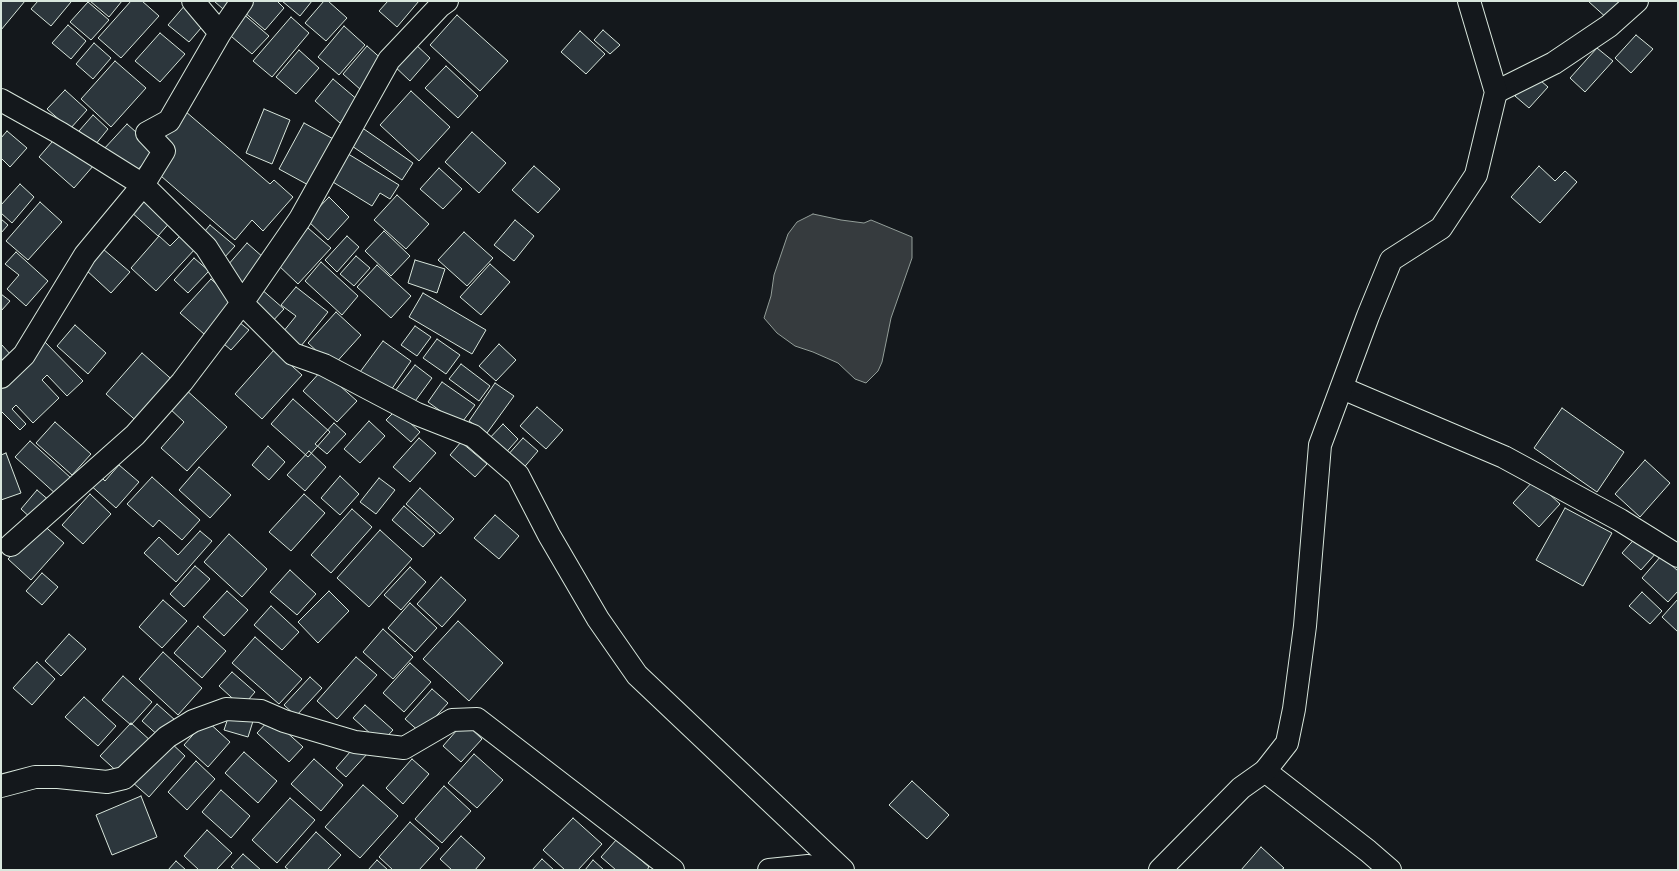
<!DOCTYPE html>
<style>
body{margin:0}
#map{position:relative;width:1679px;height:871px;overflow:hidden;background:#14181c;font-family:Georgia,serif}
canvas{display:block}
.frame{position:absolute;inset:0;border:2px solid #d8e6dc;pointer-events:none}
</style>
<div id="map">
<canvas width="1679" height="871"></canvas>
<div class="frame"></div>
</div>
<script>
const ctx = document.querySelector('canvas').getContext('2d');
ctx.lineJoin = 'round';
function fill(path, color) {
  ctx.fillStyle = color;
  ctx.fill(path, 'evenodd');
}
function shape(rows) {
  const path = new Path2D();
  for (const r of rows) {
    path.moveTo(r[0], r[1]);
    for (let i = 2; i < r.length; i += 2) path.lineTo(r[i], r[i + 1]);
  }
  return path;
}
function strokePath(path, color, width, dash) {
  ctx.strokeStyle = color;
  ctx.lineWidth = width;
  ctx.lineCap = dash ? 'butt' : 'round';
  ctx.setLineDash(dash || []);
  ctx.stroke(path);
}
const water = shape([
 [813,214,841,220,864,223,871,220,912,237,912,258,891,318,882,362,878,371,866,383,855,379,838,363,813,352,795,346,777,333,764,318,771,296,774,275,788,234,797,222,813,214]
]);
const building = shape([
 [1,1,25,1,1,30,1,1],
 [38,1,70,1,71,2,51,26,31,9,38,1],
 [90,1,122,1,109,17,90,1],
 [131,1,142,1,159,16,121,58,98,38,131,1],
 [214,1,230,1,223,9,214,1],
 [251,1,277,1,284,8,265,30,243,11,251,1],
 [282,1,312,1,300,16,282,1],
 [324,1,328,1,347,18,326,41,305,23,324,1],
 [388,1,419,1,397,27,379,11,388,1],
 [1588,1,1627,1,1609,20,1588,1],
 [88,2,109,20,91,40,70,22,88,2],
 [186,4,207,21,189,42,168,25,186,4],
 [241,12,269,36,252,54,225,31,241,12],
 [457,15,508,61,480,91,430,45,457,15],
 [291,17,309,33,272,77,253,61,291,17],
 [68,25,86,41,71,59,52,43,68,25],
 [344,26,365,45,339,75,318,57,344,26],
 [603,30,620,45,610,54,594,40,603,30],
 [580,31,605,54,586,74,561,52,580,31],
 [160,33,185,54,160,82,135,61,160,33],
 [1636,35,1653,49,1631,73,1615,58,1636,35],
 [412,41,430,58,410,81,391,63,412,41],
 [94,43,111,58,93,79,76,64,94,43],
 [367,46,385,62,361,90,343,74,367,46],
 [1597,48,1613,61,1585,92,1570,78,1597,48],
 [299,50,319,68,296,94,276,77,299,50],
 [115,61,146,88,111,127,81,99,115,61],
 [446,66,478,96,458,118,425,88,446,66],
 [1534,75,1548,87,1529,108,1515,96,1534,75],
 [333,79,359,101,340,123,315,101,333,79],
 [65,90,87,110,70,129,47,109,65,90],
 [411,91,450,127,419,161,380,125,411,91],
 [264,109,290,120,272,164,246,153,264,109],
 [185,111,270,184,274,180,293,197,263,231,252,220,235,240,154,170,157,142,185,111],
 [93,115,108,129,95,145,79,131,93,115],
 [304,123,337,141,312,187,279,169,304,123],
 [127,124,156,150,132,176,103,150,127,124],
 [361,127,413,163,402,180,349,144,361,127],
 [7,131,27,148,10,167,1,158,1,138,7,131],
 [472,132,506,163,479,193,445,162,472,132],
 [59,134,94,165,74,188,39,157,59,134],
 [345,152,399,185,390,199,380,193,372,206,328,179,345,152],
 [534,166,560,189,538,213,512,190,534,166],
 [1539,166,1555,181,1565,171,1577,182,1540,223,1511,197,1539,166],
 [439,168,462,189,443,209,420,189,439,168],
 [20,184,34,197,12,223,1,213,1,205,20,184],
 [145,195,172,220,158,236,130,211,145,195],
 [397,195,429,224,406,249,374,220,397,195],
 [329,197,349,217,328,240,307,220,329,197],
 [40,202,62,222,28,260,6,241,40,202],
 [1,219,8,225,1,233,1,219],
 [515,220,534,236,514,261,494,245,515,220],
 [210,225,235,246,223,259,199,238,210,225],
 [308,228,331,248,298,284,276,263,308,228],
 [384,231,410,256,391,276,365,251,384,231],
 [464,232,493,258,467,286,438,260,464,232],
 [181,235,196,248,156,291,131,268,159,236,170,246,181,235],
 [347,236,359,247,337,272,325,260,347,236],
 [247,243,264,258,238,288,221,273,247,243],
 [103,249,130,272,111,293,85,269,103,249],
 [16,252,48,281,26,306,7,289,19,275,5,264,16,252],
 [356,256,370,268,354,286,340,274,356,256],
 [194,258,209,271,188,293,174,280,194,258],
 [415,260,445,269,437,293,408,283,415,260],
 [321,262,358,296,342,315,305,281,321,262],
 [490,264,510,282,481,315,460,297,490,264],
 [377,265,411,296,391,318,357,287,377,265],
 [211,279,234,300,204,334,180,313,211,279],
 [296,287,328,312,301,346,283,332,296,316,281,305,296,287],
 [260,288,284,309,270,324,247,302,260,288],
 [423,293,486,330,472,354,409,317,423,293],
 [1,294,10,301,1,311,1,294],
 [336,312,361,335,333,366,308,343,336,312],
 [234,318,249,330,231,350,217,338,234,318],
 [75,325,106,353,88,374,57,346,75,325],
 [415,326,431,337,417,356,401,345,415,326],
 [437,339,460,355,446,374,423,358,437,339],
 [44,341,83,381,67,396,47,375,42,380,59,398,33,423,16,405,12,409,26,424,20,430,1,411,1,383,44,341],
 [383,341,411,361,389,393,360,372,383,341],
 [1,344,12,356,1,367,1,344],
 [499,344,516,360,496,381,479,366,499,344],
 [274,350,302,375,262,419,235,394,274,350],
 [142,353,177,384,141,425,106,394,142,353],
 [461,364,490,386,479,401,449,379,461,364],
 [415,365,432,378,413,404,395,391,415,365],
 [322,370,357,401,337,422,303,391,322,370],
 [442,382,475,405,460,425,428,402,442,382],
 [495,383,514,396,487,433,469,421,495,383],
 [184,388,227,427,187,471,161,448,184,422,168,407,184,388],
 [293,399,330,432,308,457,271,424,293,399],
 [537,407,563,430,546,449,520,426,537,407],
 [1562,408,1624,452,1597,492,1534,448,1562,408],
 [396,410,420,432,411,442,386,420,396,410],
 [369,421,385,436,360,463,344,449,369,421],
 [55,422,91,454,72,475,36,443,55,422],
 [334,423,346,434,327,454,315,444,334,423],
 [503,424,518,439,502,457,486,442,503,424],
 [419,438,436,453,410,482,393,467,419,438],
 [523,438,538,451,521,471,506,457,523,438],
 [30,441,71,478,57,495,15,457,30,441],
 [461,442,487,464,475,477,450,455,461,442],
 [268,446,285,462,269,480,252,465,268,446],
 [309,451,326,467,305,491,287,475,309,451],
 [6,453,21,493,1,500,1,455,6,453],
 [1645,460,1670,483,1640,517,1615,494,1645,460],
 [119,465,139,482,116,508,88,483,97,473,105,481,119,465],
 [199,467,231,495,210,518,179,490,199,467],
 [340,476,359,494,340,515,321,498,340,476],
 [152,477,200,520,182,540,159,520,153,527,127,504,152,477],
 [379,478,395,490,376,514,360,502,379,478],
 [1534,480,1560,504,1539,527,1513,503,1534,480],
 [420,488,454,519,440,534,406,504,420,488],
 [37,490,51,502,34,521,21,509,37,490],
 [90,494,111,514,83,544,62,525,90,494],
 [304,494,325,513,291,551,269,532,304,494],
 [404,506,435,534,423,547,392,520,404,506],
 [1565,508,1612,533,1583,586,1536,560,1565,508],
 [352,509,372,527,331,573,311,555,352,509],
 [495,515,519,536,499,559,474,538,495,515],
 [41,523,64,543,31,580,8,559,41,523],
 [380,530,412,559,369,607,337,578,380,530],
 [200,531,212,541,176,582,144,553,159,537,178,555,200,531],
 [229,534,267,569,242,597,204,562,229,534],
 [1638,535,1657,552,1641,570,1622,553,1638,535],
 [1661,556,1678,571,1678,591,1668,602,1642,578,1661,556],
 [195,566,210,579,184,607,170,594,195,566],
 [410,567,426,582,401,610,384,595,410,567],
 [290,570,316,594,297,615,270,592,290,570],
 [42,573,58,587,42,605,26,591,42,573],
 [441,577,466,600,442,627,417,604,441,577],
 [227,591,248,610,224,636,203,617,227,591],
 [329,591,349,611,318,643,298,622,329,591],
 [1642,592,1662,611,1650,624,1629,606,1642,592],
 [1678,599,1678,632,1662,617,1678,599],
 [163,600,187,621,162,648,139,627,163,600],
 [410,603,437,628,415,652,388,628,410,603],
 [271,606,299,632,282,650,254,625,271,606],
 [458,621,503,663,469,701,423,659,458,621],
 [198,626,226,651,202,678,174,653,198,626],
 [383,629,413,657,393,679,363,652,383,629],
 [69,634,86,649,61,676,45,661,69,634],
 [255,637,302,679,279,704,232,663,255,637],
 [163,652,202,688,178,715,139,679,163,652],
 [356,657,377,675,337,719,317,701,356,657],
 [37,662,55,679,32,705,13,688,37,662],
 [410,663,431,682,404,712,383,693,410,663],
 [232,672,255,692,242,707,219,686,232,672],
 [123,676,152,702,131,725,102,700,123,676],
 [310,677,322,688,296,716,284,705,310,677],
 [432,689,448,703,421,733,405,719,432,689],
 [84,697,116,726,98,746,65,717,84,697],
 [157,704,175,720,160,737,142,721,157,704],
 [365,705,393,730,381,743,353,718,365,705],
 [230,712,254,718,248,737,224,730,230,712],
 [271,718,303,747,289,762,257,733,271,718],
 [206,720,230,742,208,767,184,745,206,720],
 [464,722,482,739,461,762,443,746,464,722],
 [131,723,152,742,122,776,100,756,131,723],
 [168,740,185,756,149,797,131,781,168,740],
 [357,744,368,753,346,777,336,768,357,744],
 [244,752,277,781,258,803,225,773,244,752],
 [474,754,503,780,477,808,448,783,474,754],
 [314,759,343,785,321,811,291,784,314,759],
 [412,759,429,774,403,804,386,788,412,759],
 [196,761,215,779,187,810,168,792,196,761],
 [912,781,949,815,927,839,889,805,912,781],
 [363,785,398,816,360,858,325,827,363,785],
 [444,786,471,811,442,843,415,819,444,786],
 [221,790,250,816,231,838,202,812,221,790],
 [141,796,157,837,112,855,96,815,141,796],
 [290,798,315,820,277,863,252,840,290,798],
 [573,818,602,844,578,870,565,870,543,850,573,818],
 [410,822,439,848,419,870,393,870,379,857,410,822],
 [207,830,232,853,216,870,199,870,184,856,207,830],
 [316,832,341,855,327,870,289,870,285,867,316,832],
 [461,836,485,858,475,870,452,870,440,859,461,836],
 [617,839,649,867,647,870,616,870,601,857,617,839],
 [1261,847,1284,868,1281,870,1241,870,1261,847],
 [243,854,261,870,235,870,231,867,243,854],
 [542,859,554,870,532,870,542,859],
 [377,860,388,870,368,870,377,860],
 [593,860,604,870,585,870,593,860],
 [176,861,186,870,168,870,176,861]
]);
const street = shape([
 [193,1,220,33],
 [1496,92,1554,63,1609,26,1637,1],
 [1,100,60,133,143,185,206,247,242,303,293,354,324,365,417,414,473,436,518,475,549,535,598,619,637,675,843,870],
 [1,377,24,355,85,255,143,185,164,151,147,133,169,121,220,33,242,1],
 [1342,388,1504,457,1620,520,1678,556],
 [11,545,135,435,182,382,242,303,300,219,389,60,440,6,447,1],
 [1265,771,1368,851,1390,870],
 [1,786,35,777,58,777,107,782,124,778,167,737,193,721,226,709,261,711,284,721,355,742,404,748,452,720,477,719,673,870],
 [769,870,808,866,819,870]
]);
const secondary = shape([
 [1160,870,1241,788,1265,771,1287,743,1294,709,1305,626,1320,445,1368,316,1391,260,1441,228,1476,175,1496,92,1469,1]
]);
fill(water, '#363b3e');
strokePath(water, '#939e99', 1);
fill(building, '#2c363c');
strokePath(building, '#d8e6dc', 1);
strokePath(street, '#d8e6dc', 24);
strokePath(secondary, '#d8e6dc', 24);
strokePath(street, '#14181c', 22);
strokePath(secondary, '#14181c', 22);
</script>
